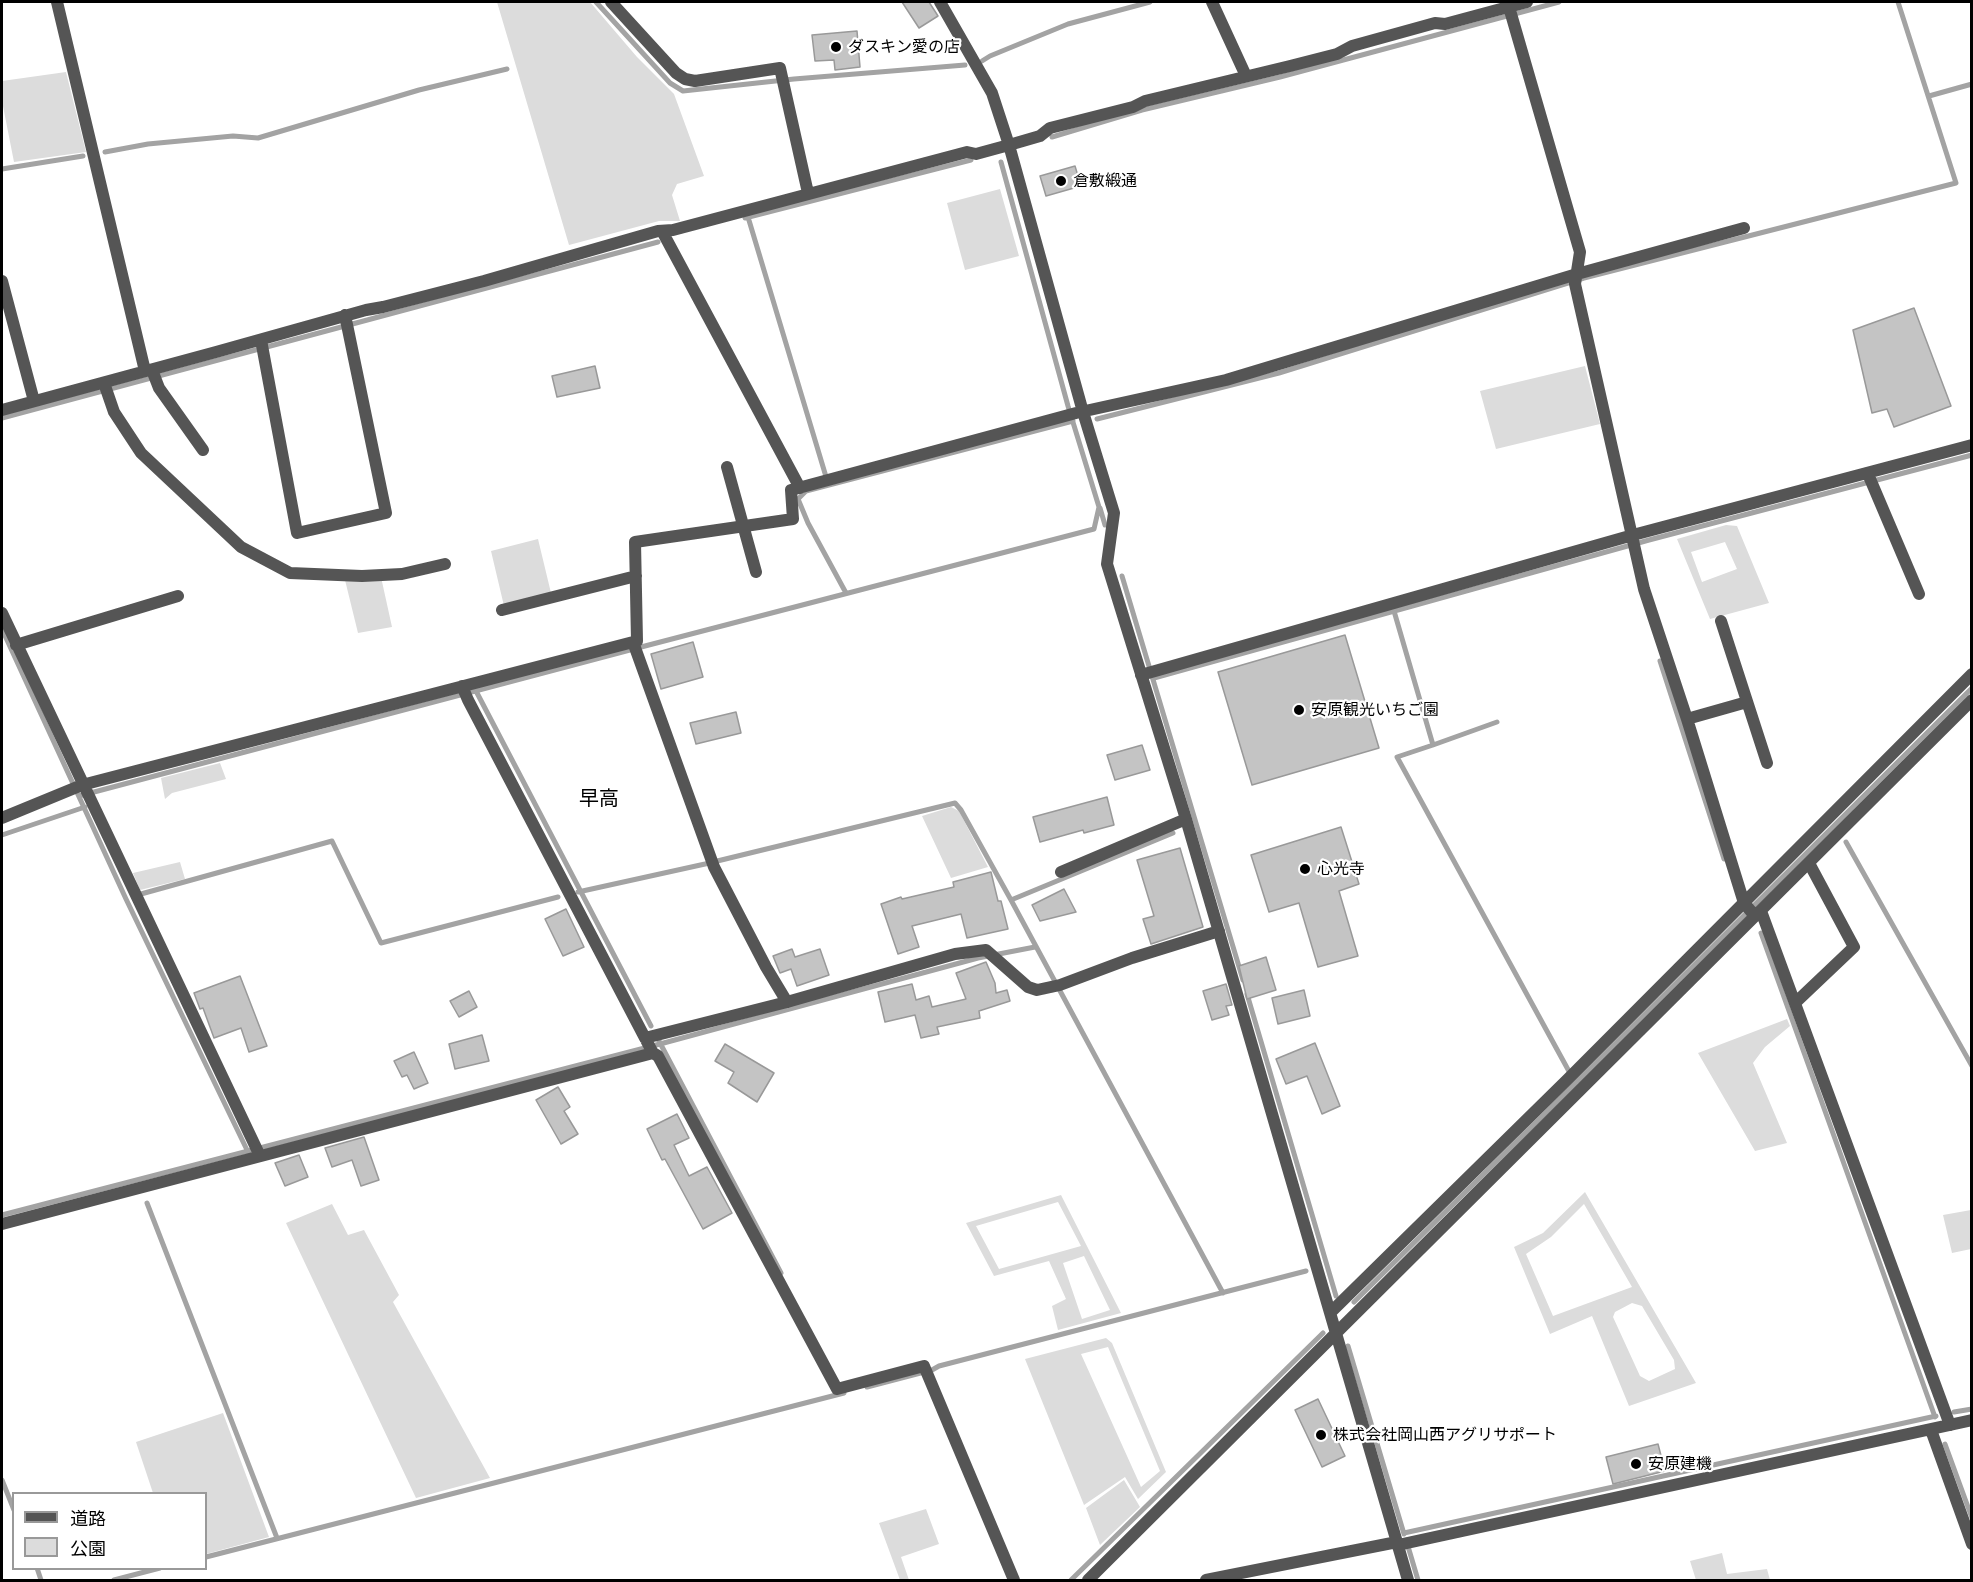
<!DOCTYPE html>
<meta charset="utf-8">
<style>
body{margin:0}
#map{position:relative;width:1973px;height:1582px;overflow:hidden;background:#fff;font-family:Lato,"Noto Sans JP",sans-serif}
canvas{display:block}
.frame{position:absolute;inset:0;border:3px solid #000;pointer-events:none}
.legend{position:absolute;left:12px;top:1492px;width:195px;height:78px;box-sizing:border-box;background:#fff;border:2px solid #999;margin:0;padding:8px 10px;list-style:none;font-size:18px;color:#000}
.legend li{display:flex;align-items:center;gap:12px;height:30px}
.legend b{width:30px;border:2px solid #999}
</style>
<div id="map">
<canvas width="1973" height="1582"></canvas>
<div class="frame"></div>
<ul class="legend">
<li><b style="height:8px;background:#555"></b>道路</li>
<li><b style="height:16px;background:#dcdcdc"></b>公園</li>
</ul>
</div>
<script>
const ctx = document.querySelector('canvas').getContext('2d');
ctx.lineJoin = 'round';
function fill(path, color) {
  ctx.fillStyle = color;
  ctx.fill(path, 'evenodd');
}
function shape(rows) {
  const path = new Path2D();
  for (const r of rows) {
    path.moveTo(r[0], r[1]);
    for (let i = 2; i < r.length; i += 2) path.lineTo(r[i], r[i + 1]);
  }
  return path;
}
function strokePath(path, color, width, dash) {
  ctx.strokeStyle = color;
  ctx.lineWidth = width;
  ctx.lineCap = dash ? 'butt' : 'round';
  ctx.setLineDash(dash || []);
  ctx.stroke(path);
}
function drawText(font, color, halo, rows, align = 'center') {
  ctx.font = font + ' Lato,"Noto Sans JP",sans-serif';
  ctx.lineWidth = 4.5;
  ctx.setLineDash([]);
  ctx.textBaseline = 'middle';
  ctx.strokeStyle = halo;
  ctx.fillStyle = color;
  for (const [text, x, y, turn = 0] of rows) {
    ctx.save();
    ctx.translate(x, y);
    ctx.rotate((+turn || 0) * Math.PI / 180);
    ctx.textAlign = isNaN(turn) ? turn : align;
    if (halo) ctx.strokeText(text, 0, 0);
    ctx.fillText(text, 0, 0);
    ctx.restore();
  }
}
const green = shape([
 [497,2,590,2,637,57,674,94,704,176,677,184,672,195,680,221,659,221,569,245],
 [66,72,86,152,14,162,2,101,2,81],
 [1000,189,1019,256,965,270,947,203],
 [1585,366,1600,424,1496,449,1480,391],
 [1726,525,1737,526,1769,603,1710,619,1677,539],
 [1725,542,1737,569,1702,582,1691,552],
 [538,539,551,593,504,606,491,551],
 [381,577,392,627,358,633,345,580],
 [220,763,226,779,172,793,165,799,161,778],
 [951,807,959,811,988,867,951,878,922,816],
 [180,862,185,879,140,890,133,873],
 [1787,1019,1790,1026,1765,1047,1753,1063,1787,1143,1755,1151,1698,1053],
 [1585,1192,1696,1383,1629,1406,1592,1316,1550,1334,1514,1247,1543,1233],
 [1584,1204,1632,1287,1553,1316,1526,1254,1551,1237],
 [1632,1303,1642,1306,1674,1360,1675,1369,1649,1381,1640,1376,1613,1317,1615,1312],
 [1061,1195,1121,1313,1058,1330,1052,1306,1066,1299,1049,1261,994,1276,966,1223],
 [1058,1202,1081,1246,999,1269,976,1226],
 [1084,1256,1110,1310,1082,1319,1063,1263],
 [332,1204,348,1235,364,1230,399,1295,393,1302,490,1478,416,1498,286,1223],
 [1971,1210,1971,1249,1952,1253,1943,1215],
 [1106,1338,1112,1343,1166,1472,1138,1499,1125,1477,1084,1505,1025,1359],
 [1108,1347,1160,1471,1141,1487,1081,1354],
 [223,1413,269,1537,206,1554,206,1494,153,1493,136,1442],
 [1124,1480,1140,1507,1100,1545,1086,1508],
 [926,1509,939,1544,901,1557,909,1580,900,1580,879,1523],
 [1722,1553,1727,1574,1767,1569,1770,1580,1696,1580,1690,1561]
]);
const stream = shape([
 [596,2,670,83,683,91,794,79,965,65],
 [982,61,990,56,1068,24,1150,2],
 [1929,96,1972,84],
 [1052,137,1142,110,1280,77,1559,2],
 [105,152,148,144,233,136,258,138,419,90,507,69],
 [2,169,83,156],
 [748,217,827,480],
 [745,218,971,160],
 [2,418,658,242],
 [1097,419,1279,373,1584,278,1956,183,1898,2],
 [1100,508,1105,525],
 [1122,576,1243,980],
 [846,593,808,523,798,499,806,491,1073,421],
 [1394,611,1433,745,1397,757,1571,1075],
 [2,629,126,899,248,1152],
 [1660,661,1724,859],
 [1154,678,1649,540,1972,455],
 [476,691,651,1026],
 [1433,745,1497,722],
 [79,796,645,646,1094,529,1099,507,1068,406,1001,162],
 [2,835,85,807],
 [1846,842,1972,1066],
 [578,892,705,864,955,803,961,810,1011,900,1223,1293],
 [141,894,332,841,381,943,558,897],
 [1011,900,1173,833],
 [1761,933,1935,1417],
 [1247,994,1336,1296],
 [659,1041,781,1273],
 [147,1203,277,1538],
 [2,1215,660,1044,978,958,1035,947],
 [1354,1302,1585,1074,1972,688],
 [1348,1346,1404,1534],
 [867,1387,932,1370,939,1366,1306,1271],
 [1954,1412,1972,1409],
 [1945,1444,1972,1518],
 [2,1480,14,1510],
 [1404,1533,1936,1416],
 [1407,1543,1418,1580],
 [206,1557,844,1393],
 [37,1568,41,1580],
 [114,1580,160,1568],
 [1071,1580,1323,1333]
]);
const building = shape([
 [902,2,929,2,938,16,919,28,902,2],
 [857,31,860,67,835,70,834,60,815,61,812,35,857,31],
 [1075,166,1081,186,1046,196,1040,176,1075,166],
 [1914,308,1951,406,1894,427,1887,409,1872,413,1853,330,1914,308],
 [595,366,600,388,557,397,552,376,595,366],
 [1345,635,1379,748,1252,785,1218,672,1345,635],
 [693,642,703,677,661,689,651,654,693,642],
 [736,712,741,733,696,744,690,723,736,712],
 [1142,745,1150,770,1115,780,1107,755,1142,745],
 [1107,797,1114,825,1084,833,1083,830,1040,842,1033,817,1107,797],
 [1341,827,1359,884,1339,891,1358,956,1318,967,1299,903,1269,912,1251,855,1341,827],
 [1180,848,1203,927,1151,944,1143,919,1154,916,1137,860,1180,848],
 [991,872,998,901,1001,901,1008,929,967,938,961,914,912,926,919,947,898,954,881,904,901,897,902,899,954,887,953,882,991,872],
 [1064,889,1076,912,1040,921,1032,905,1064,889],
 [566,909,584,947,563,956,545,919,566,909],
 [792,949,795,957,820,949,829,975,797,986,791,969,780,973,773,956,792,949],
 [1266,957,1276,990,1247,999,1239,966,1266,957],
 [986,962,995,983,996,993,1007,990,1010,1001,979,1011,980,1018,937,1027,939,1034,921,1038,915,1015,885,1022,878,992,912,984,916,1000,929,996,932,1007,966,999,956,973,986,962],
 [240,976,267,1046,249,1052,241,1028,214,1038,203,1008,200,1009,194,993,240,976],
 [1226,984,1232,1005,1226,1006,1229,1015,1212,1020,1203,991,1226,984],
 [1304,990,1310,1016,1278,1024,1272,998,1304,990],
 [469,991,477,1007,459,1017,450,1001,469,991],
 [482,1035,489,1061,455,1069,449,1044,482,1035],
 [1315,1043,1340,1106,1322,1114,1307,1076,1286,1084,1276,1059,1315,1043],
 [725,1044,774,1073,757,1102,728,1083,734,1072,715,1061,725,1044],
 [414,1052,428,1083,414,1089,407,1075,402,1077,394,1061,414,1052],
 [558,1087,570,1107,564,1111,578,1134,561,1144,536,1100,558,1087],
 [677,1114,689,1138,674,1145,689,1176,707,1167,732,1213,703,1229,665,1159,662,1160,647,1129,677,1114],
 [364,1137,379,1180,361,1186,352,1160,332,1167,325,1148,364,1137],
 [299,1155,308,1177,285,1186,275,1163,299,1155],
 [1318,1399,1345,1456,1322,1467,1295,1410,1318,1399],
 [1658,1444,1665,1471,1613,1484,1606,1457,1658,1444]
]);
const minor = shape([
 [57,2,145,371],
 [611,2,676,73,685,79,695,81,780,68,808,193],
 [940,2,992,93,1009,145,1083,412,1114,513,1107,564,1186,819,1408,1580],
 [1212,2,1246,76],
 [1509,7,1580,252,1575,284,1644,589,1687,719,1744,903,1755,916],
 [662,231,800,488],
 [2,281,34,401],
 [261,340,297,533,386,513,345,315],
 [152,370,159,388,203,450],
 [104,383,114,412,141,453,241,547,290,573,362,576,402,574,445,564],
 [2,410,216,352,366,310,383,307,484,281,658,231,673,230,967,152,976,154,1009,145,1040,136,1050,128,1133,107,1145,101,1290,66,1337,54,1352,46,1435,23,1445,24,1527,2],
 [727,467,756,572],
 [1868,474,1919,594],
 [502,610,636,576],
 [2,613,260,1156],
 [1721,621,1767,763],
 [633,642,714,867,766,967,787,1002],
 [16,645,178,596],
 [1141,675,1633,535,1972,445],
 [462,686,468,700,645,1038,653,1053,658,1056,837,1389,924,1366,1014,1580],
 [1687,719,1747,702],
 [2,818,82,785,637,641,635,542,793,519,791,490,1076,413,1226,380,1577,274,1744,228],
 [1061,872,1186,819],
 [1761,911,1950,1425],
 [1795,1003,1854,947,1809,863],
 [645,1038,787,1002,955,954,986,950,1028,987,1037,990,1060,985,1132,958,1219,931],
 [2,1224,653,1053],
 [1331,1312,1568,1079,1972,674],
 [1931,1430,1972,1544],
 [1398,1545,1972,1420],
 [1088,1580,1972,700],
 [1206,1580,1397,1542]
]);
const markers = [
 [836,47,6,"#000"],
 [1061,181,6,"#000"],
 [1299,710,6,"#000"],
 [1305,869,6,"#000"],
 [1321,1435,6,"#000"],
 [1636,1464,6,"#000"]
];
const poiNames = [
 ["ダスキン愛の店",848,47],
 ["倉敷緞通",1073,181],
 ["安原観光いちご園",1311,710],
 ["心光寺",1317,869],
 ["株式会社岡山西アグリサポート",1333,1435],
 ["安原建機",1648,1464]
];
const quarterNames = [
 ["早高",599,799]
];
fill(green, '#dcdcdc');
strokePath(stream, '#a3a3a3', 5);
fill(building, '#c4c4c4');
strokePath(building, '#999', 1.5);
strokePath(minor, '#555', 12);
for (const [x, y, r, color] of markers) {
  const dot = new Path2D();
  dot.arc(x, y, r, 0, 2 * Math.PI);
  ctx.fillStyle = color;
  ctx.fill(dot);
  strokePath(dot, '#fff', 2);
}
drawText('16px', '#000', '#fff', poiNames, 'left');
drawText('20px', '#000', '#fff', quarterNames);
</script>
